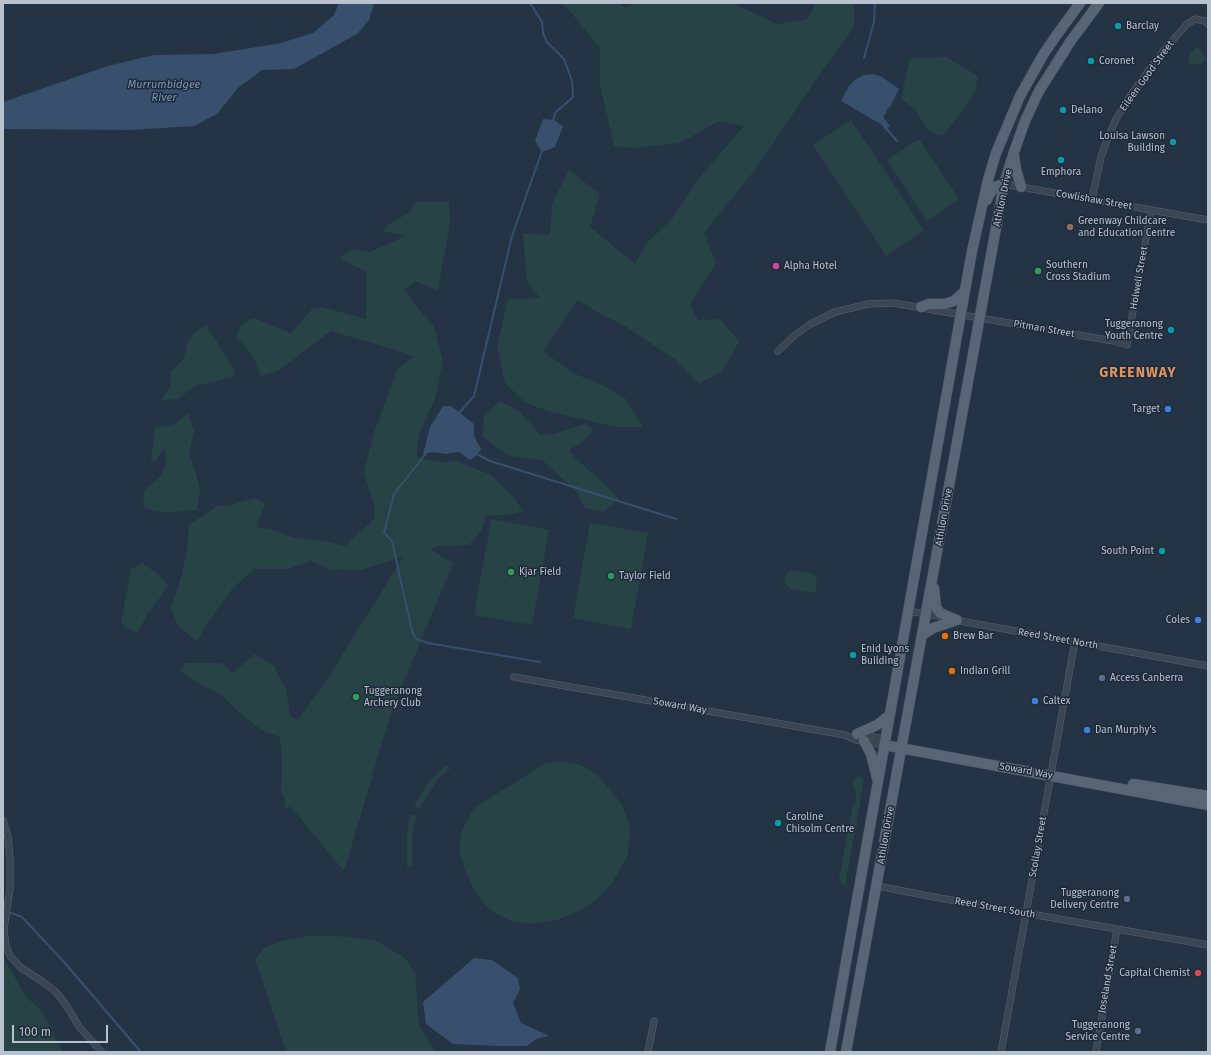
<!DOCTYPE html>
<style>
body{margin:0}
#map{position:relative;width:1211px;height:1055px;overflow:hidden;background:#253445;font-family:"Fira Sans",sans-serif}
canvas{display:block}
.frame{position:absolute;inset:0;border:4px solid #b8c1ce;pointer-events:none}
.scale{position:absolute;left:12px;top:1025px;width:96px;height:18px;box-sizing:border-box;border:2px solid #b8c1ce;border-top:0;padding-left:5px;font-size:12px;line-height:14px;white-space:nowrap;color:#b8c1ce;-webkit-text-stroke:3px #1e2a3a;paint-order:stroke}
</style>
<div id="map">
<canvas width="1211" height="1055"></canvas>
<div class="frame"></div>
<div class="scale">100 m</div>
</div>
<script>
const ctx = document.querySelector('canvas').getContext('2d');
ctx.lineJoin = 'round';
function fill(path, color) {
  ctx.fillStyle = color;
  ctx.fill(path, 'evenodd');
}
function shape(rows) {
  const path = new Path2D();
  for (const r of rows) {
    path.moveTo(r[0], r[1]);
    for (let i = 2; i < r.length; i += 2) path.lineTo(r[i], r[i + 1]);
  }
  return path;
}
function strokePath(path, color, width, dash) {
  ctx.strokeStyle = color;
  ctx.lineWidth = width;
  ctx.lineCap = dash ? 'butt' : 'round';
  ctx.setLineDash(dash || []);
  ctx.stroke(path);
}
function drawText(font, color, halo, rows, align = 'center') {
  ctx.font = font + ' "Fira Sans",sans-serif';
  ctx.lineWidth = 3;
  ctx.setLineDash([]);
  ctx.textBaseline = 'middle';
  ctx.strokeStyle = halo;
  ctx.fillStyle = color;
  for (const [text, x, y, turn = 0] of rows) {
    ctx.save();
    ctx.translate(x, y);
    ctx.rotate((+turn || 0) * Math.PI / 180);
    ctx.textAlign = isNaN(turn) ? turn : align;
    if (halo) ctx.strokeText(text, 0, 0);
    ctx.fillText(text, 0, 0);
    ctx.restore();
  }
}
const green = shape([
 [560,3,619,3,625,8,635,3,732,3,777,24,806,20,816,3,854,3,854,27,818,77,757,167,704,233,716,263,690,305,698,320,720,319,739,342,722,371,699,384,676,360,625,326,597,312,578,300,543,351,573,373,602,385,625,398,643,427,616,427,548,411,526,403,505,383,497,347,508,299,540,298,527,282,523,233,550,235,552,204,569,170,600,194,590,227,635,264,648,242,672,219,700,177,744,126,719,121,680,143,636,148,614,146,600,85,600,48,568,9],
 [1196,47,1198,47,1206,59,1200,65,1188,63,1189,55],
 [946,57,978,76,975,91,962,112,942,136,928,130,916,111,901,98,910,58],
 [851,120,924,230,886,256,813,145],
 [919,139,959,199,927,221,887,160],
 [416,202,449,202,450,222,438,290,415,281,405,290,414,303,434,327,443,361,435,399,419,434,417,456,425,459,444,462,457,461,491,475,510,493,523,511,506,515,486,515,481,531,469,545,439,546,430,549,453,563,391,713,344,871,291,807,285,807,285,799,281,794,282,760,280,737,265,732,244,717,221,694,200,684,180,671,185,663,221,663,233,673,255,654,274,666,286,690,290,716,298,720,326,681,403,557,360,570,329,569,311,561,288,569,254,569,232,589,204,628,197,642,178,626,171,608,180,581,187,551,189,525,217,506,227,506,255,498,265,504,257,527,270,529,296,538,326,541,345,546,374,519,375,507,364,473,373,435,397,370,413,357,399,351,331,331,278,371,260,376,256,361,249,351,236,337,240,326,253,318,291,333,312,309,322,307,366,319,366,272,340,258,353,249,370,252,406,236,384,231,388,225,410,212],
 [206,325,235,370,233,377,195,386,178,399,161,400,171,385,170,372,184,359,187,344,193,334],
 [500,401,519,411,534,427,539,435,554,434,585,424,594,430,582,442,569,450,576,459,600,480,619,499,603,512,585,508,576,491,542,460,509,456,482,436,484,416],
 [188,413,194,431,189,454,195,470,200,490,197,510,168,512,155,511,143,507,144,491,160,477,166,464,165,449,155,461,151,460,155,428,174,424],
 [491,519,549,530,532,625,474,615],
 [590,523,648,533,631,629,573,618],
 [142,563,159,575,168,586,147,615,138,632,126,628,121,622,131,569],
 [793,570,814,574,817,578,816,591,812,593,791,589,788,587,786,584,784,578,788,572],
 [558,761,577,764,585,767,600,778,617,798,623,807,629,825,630,840,627,856,617,875,611,884,597,899,581,910,560,919,543,922,529,924,512,921,505,918,492,911,485,905,474,890,466,873,460,854,459,848,462,831,471,813,479,805,544,764],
 [446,765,450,769,437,780,419,809,414,806,428,783],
 [859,775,864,780,845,887,841,882,839,879,853,804,855,802,856,798,855,789,852,782],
 [410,815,417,815,414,825,412,838,412,867,407,867,407,833],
 [309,936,336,936,375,940,405,958,415,974,419,1024,435,1052,286,1052,255,960,264,948,285,940],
 [3,957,27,998,38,1007,46,1018,56,1040,64,1052,3,1052]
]);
const water = shape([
 [339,3,374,3,369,20,357,34,294,69,262,70,238,88,217,114,194,126,131,130,3,129,3,102,108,66,154,55,214,54,281,43,313,33,334,15],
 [874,74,882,77,899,89,890,107,887,109,886,113,883,117,890,126,885,130,882,125,841,101,849,86,856,79,864,75],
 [543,119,554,120,563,126,555,147,542,152,535,141],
 [443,406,451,406,474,424,474,436,481,449,477,455,470,460,459,452,446,454,434,452,423,454,430,427],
 [474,958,492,960,518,978,520,989,513,1003,521,1023,549,1036,536,1039,527,1046,498,1046,453,1044,426,1024,423,1002]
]);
const stream = shape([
 [530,3,542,22,543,33,547,42,564,59,572,81,573,97,555,113,553,121],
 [864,58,874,22,875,3],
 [885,127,897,141],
 [459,413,474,396,512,236,542,151],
 [427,452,394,494,384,533,392,541,412,631,416,639,428,643,540,662],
 [477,454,490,461,676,519],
 [11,913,22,917,64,962,141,1052]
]);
const street = shape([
 [1004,184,1208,220],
 [1092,199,1101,157,1107,140,1116,119,1130,96,1160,55,1187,24,1195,19,1205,21,1208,24],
 [778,351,795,335,809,325,835,312,868,304,893,303,1113,341,1127,345,1151,210],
 [908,611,944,617],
 [955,620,1208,666],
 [514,677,845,735,856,740,884,745],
 [858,734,885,739],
 [3,820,8,837,10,857,10,889,4,929,6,946,10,956,20,967,43,982,56,992,66,1005,80,1028,102,1052],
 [877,886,945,899,1208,945],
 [648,1052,654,1021],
 [1001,1052,1075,641],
 [1096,1052,1117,929]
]);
const primary = shape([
 [1014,156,1016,169,1021,187],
 [987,200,989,195,994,187,1004,184],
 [921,307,929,304,944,304,954,301,964,292],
 [934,588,936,607,940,613,957,620],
 [922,635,933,628,957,620],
 [857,734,877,725,890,715],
 [864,741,871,754,877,778],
 [884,745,1208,805],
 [1133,784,1208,796],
 [830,1052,972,251,988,180,996,153,1020,96,1043,55,1056,36,1080,3],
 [846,1052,1004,184,1014,152,1025,121,1039,91,1070,42,1099,3]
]);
const markers = [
 [1118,26,4,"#0f9aa8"],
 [1091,61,4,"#0f9aa8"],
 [1063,110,4,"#0f9aa8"],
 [1173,142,4,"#0f9aa8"],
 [1061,160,4,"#0f9aa8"],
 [1070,227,4,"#8d6e63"],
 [776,266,4,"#d1479c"],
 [1038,271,4,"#2e9e5b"],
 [1171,330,4,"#0f9aa8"],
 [1168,409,4,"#3f7fe0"],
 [1162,551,4,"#0f9aa8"],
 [511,572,4,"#2e9e5b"],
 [611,576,4,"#2e9e5b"],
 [1198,620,4,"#3f7fe0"],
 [945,636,4,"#e8710a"],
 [853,655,4,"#0f9aa8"],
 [952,671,4,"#e8710a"],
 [1102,678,4,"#5c6f8a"],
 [356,697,4,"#2e9e5b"],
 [1035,701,4,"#3f7fe0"],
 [1087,730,4,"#3f7fe0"],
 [778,823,4,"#0f9aa8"],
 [1127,899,4,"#5c6f8a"],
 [1198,973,4,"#e0444e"],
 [1138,1031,4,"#5c6f8a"]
];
const poiNames = [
 ["Barclay",1126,26],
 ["Coronet",1099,61],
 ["Delano",1071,110],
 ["Louisa Lawson",1165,136,"right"],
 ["Building",1165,148,"right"],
 ["Emphora",1061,172,"center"],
 ["Greenway Childcare",1078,221],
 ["and Education Centre",1078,233],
 ["Southern",1046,265],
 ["Cross Stadium",1046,277],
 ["Alpha Hotel",784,266],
 ["Tuggeranong",1163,324,"right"],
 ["Youth Centre",1163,336,"right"],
 ["Target",1160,409,"right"],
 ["South Point",1154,551,"right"],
 ["Kjar Field",519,572],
 ["Taylor Field",619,576],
 ["Coles",1190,620,"right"],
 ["Brew Bar",953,636],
 ["Enid Lyons",861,649],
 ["Building",861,661],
 ["Indian Grill",960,671],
 ["Access Canberra",1110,678],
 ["Tuggeranong",364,691],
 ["Archery Club",364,703],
 ["Caltex",1043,701],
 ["Dan Murphy's",1095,730],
 ["Caroline",786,817],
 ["Chisolm Centre",786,829],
 ["Tuggeranong",1119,893,"right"],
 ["Delivery Centre",1119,905,"right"],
 ["Capital Chemist",1190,973,"right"],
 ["Tuggeranong",1130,1025,"right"],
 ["Service Centre",1130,1037,"right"]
];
const streetNames = [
 ["Eileen Good Street",1147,76,-54],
 ["Athllon Drive",1003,198,-78],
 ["Cowlishaw Street",1094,200,10],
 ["Holwell Street",1139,278,-80],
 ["Pitman Street",1044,329,10],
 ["Athllon Drive",944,517,-80],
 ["Reed Street North",1058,639,10],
 ["Soward Way",680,706,10],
 ["Soward Way",1026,771,10],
 ["Athllon Drive",886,835,-80],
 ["Scollay Street",1038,847,-80],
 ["Reed Street South",995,908,10],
 ["Joseland Street",1108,979,-80]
];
const waterNames = [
 ["Murrumbidgee",164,85],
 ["River",164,98]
];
const districtNames = [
 ["GREENWAY",1138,373]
];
fill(green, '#274346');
fill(water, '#384f6d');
strokePath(stream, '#384f6d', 2);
strokePath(street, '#596372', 7);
strokePath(primary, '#475161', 11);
strokePath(street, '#3a4654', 6);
strokePath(primary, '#586574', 10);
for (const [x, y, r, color] of markers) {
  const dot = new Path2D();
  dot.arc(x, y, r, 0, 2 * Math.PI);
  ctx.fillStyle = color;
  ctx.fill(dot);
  strokePath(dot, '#1e2a3a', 1.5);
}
drawText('10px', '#b8c1ce', '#1e2a3a', poiNames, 'left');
drawText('10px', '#b8c1ce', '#1e2a3a', streetNames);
drawText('italic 11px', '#7d97b7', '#1e2a3a', waterNames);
ctx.letterSpacing = '1px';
drawText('bold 14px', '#de9562', '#1e2a3a', districtNames);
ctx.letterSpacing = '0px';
</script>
